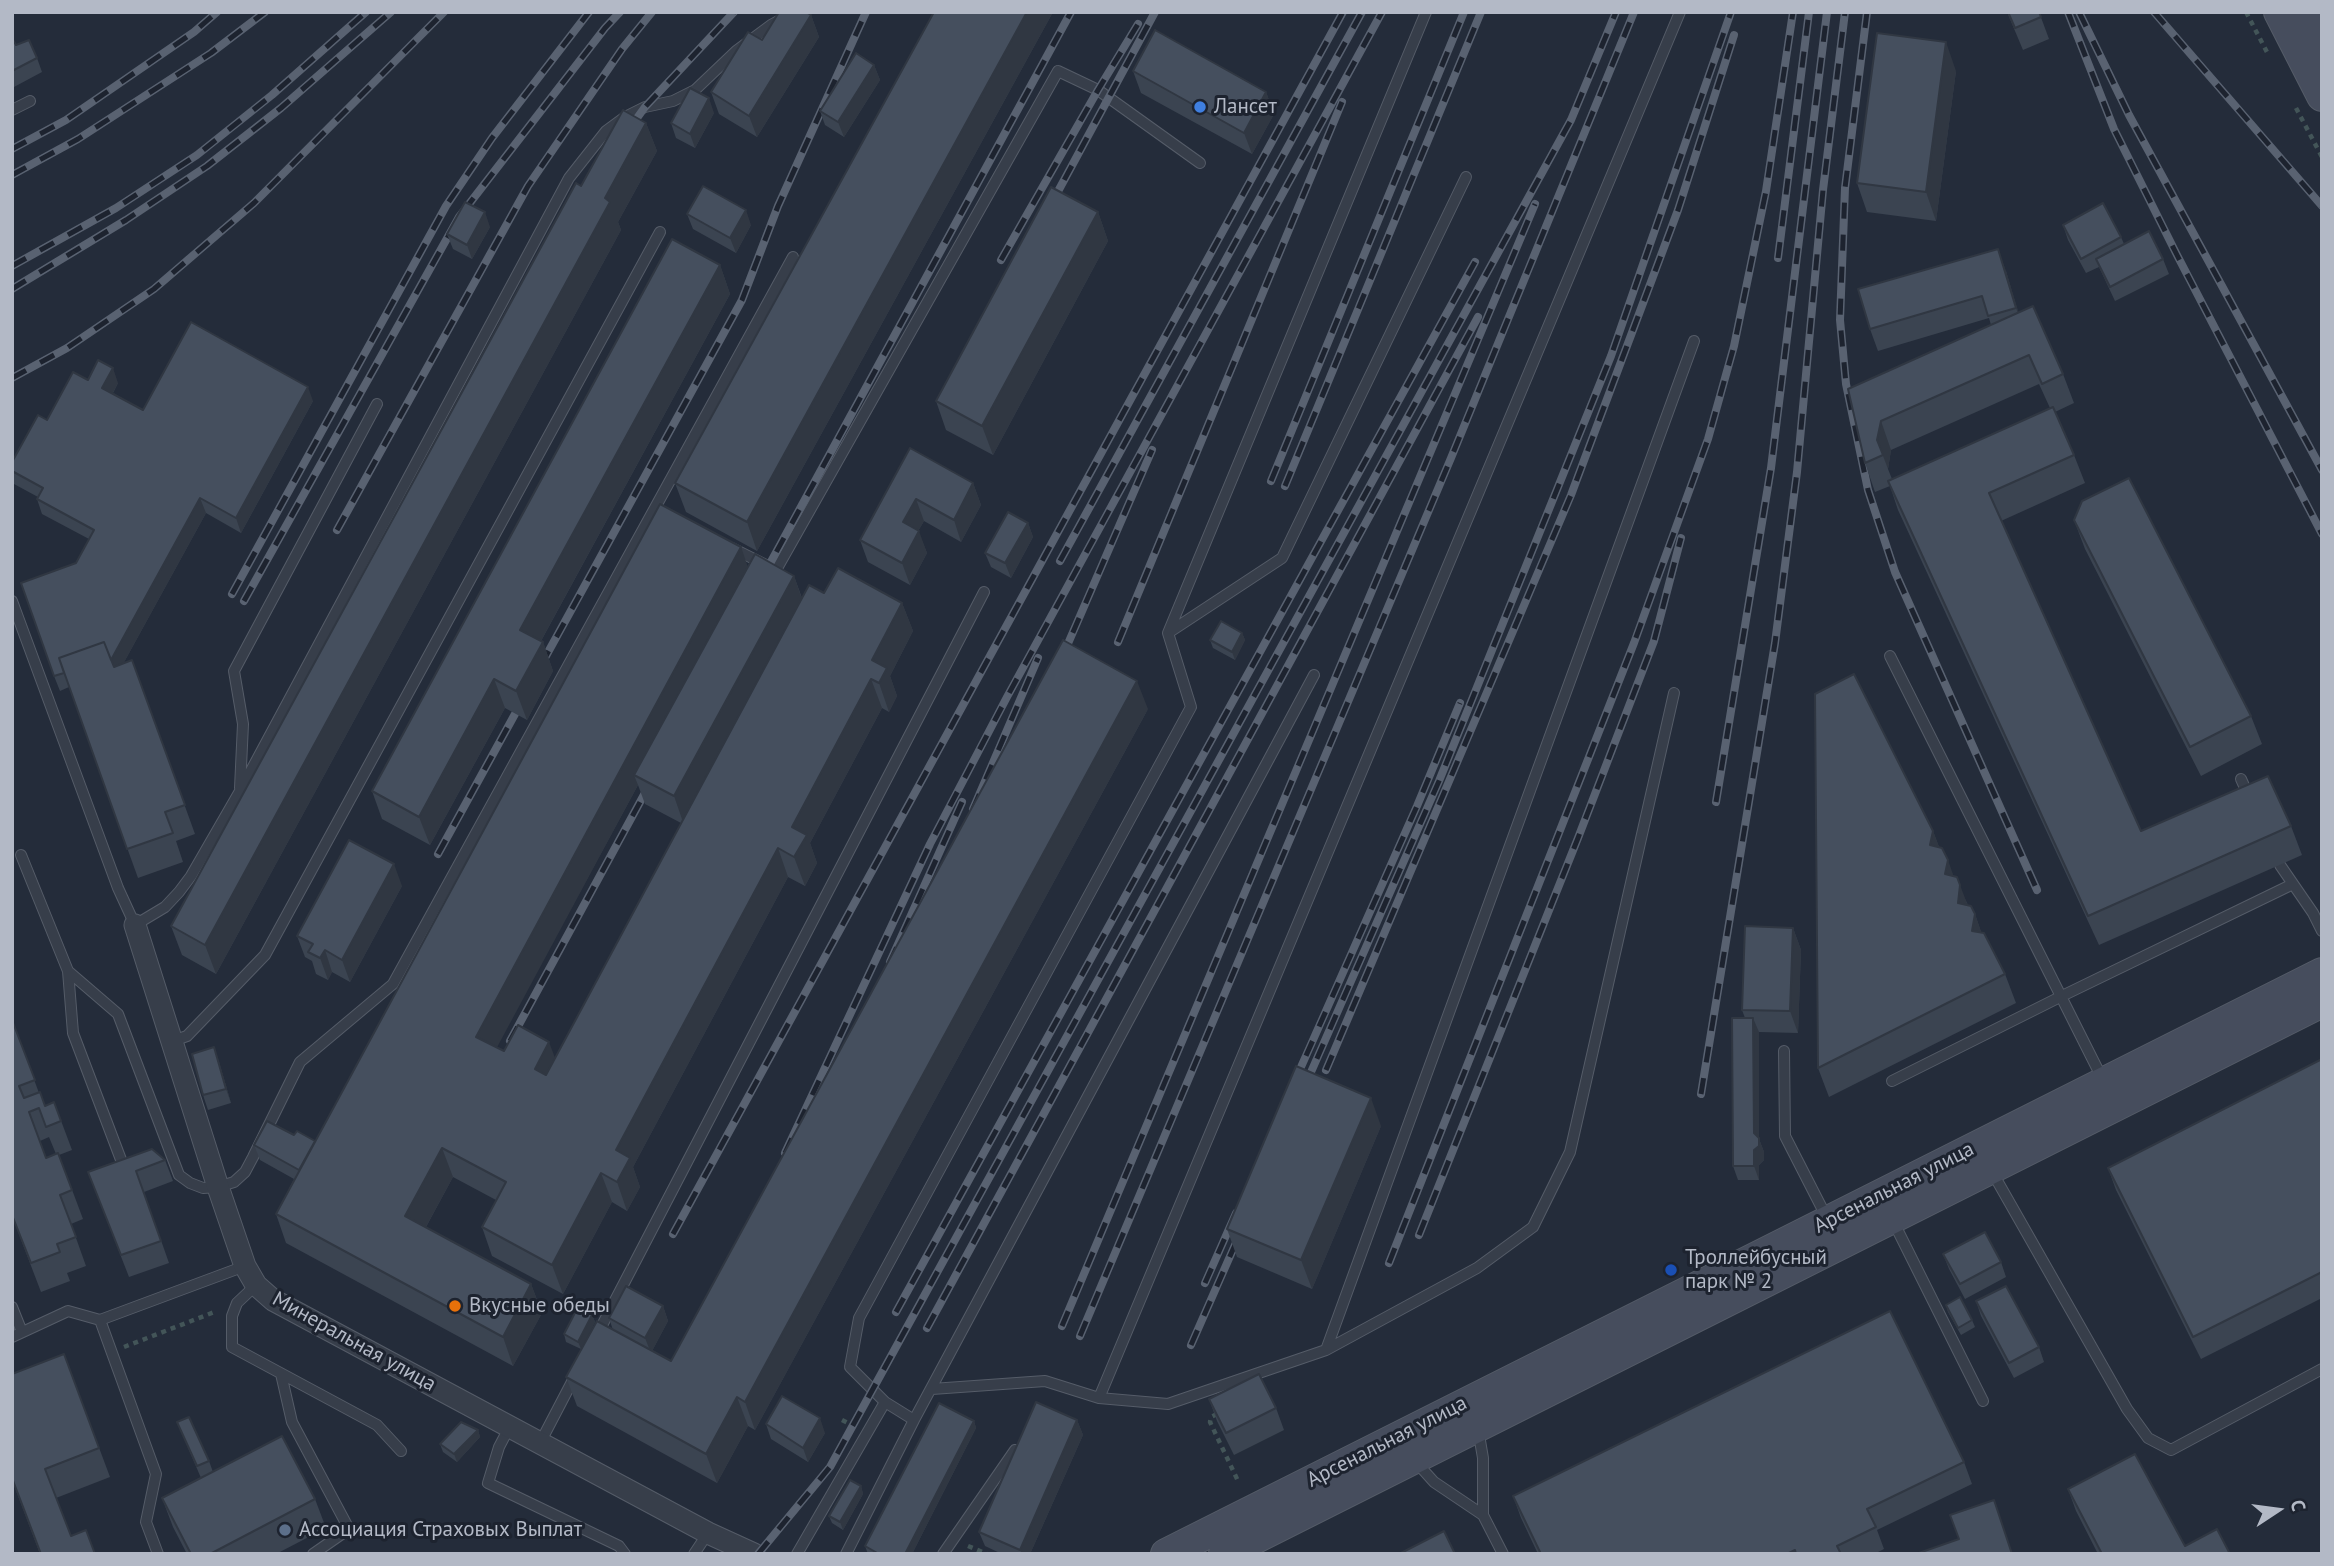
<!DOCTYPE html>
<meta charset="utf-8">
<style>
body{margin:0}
#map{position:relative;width:2334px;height:1566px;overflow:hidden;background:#242c3a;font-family:"PT Sans",sans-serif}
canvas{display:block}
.frame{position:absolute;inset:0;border:14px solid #b3b9c6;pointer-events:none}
.north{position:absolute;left:2243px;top:1475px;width:70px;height:70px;-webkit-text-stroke:5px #1d232f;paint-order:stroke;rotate:77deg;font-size:19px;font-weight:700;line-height:28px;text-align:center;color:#b3b9c6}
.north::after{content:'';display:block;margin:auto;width:24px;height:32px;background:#b3b9c6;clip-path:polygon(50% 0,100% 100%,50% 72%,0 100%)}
</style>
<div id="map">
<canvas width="2334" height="1566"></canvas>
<div class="frame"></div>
<div class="north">С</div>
</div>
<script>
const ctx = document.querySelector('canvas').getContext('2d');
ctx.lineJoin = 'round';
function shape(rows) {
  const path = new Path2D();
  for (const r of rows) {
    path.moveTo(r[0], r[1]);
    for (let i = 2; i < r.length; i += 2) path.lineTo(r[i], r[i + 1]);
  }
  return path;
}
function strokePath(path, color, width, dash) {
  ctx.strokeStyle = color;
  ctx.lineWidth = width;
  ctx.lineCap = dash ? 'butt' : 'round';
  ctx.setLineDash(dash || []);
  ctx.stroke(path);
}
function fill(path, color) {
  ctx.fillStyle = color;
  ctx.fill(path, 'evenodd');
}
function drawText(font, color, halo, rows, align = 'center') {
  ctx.font = font + ' "PT Sans",sans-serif';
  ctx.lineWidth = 6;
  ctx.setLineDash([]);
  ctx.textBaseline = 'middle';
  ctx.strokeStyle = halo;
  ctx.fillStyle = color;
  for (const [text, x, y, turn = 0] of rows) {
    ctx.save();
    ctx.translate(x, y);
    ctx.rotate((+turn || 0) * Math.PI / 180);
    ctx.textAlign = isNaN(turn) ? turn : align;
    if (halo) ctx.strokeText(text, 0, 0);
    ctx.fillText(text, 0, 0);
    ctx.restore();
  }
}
const path = shape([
 [2246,12,2268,54],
 [2296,108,2322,157],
 [124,1347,217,1311],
 [1217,1414,1211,1417,1210,1422,1238,1481],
 [842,1420,854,1426],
 [968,1546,987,1554]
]);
const lane = shape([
 [12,110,30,101],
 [732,548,776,570,1058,71,1098,90,1200,163],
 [12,601,118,888,135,925,165,907,179,892,191,876,240,791,569,178,606,131,625,117,645,107,673,101,695,90,736,51,771,25,795,12],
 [1168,633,1282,558,1466,177],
 [1890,656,2104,1082],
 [2241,779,2250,799],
 [240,788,243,724,234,671,377,404],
 [21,855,68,971,118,1014,179,1175,190,1183,203,1188,218,1187,234,1182,245,1172,253,1157,300,1062,393,984,793,257],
 [2280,865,2313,913,2322,931],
 [68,971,73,1033,123,1165,129,1163],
 [173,1041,187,1036,265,955,660,232],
 [1784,1051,1785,1136,1828,1220],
 [1892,1081,2062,996,2293,884],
 [1991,1170,2127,1409,2148,1438,2171,1450,2322,1369],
 [1892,1219,1983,1401],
 [256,1285,237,1303,232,1316,232,1347,377,1425,401,1451],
 [12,1307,22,1332],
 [100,1320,156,1474,146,1522,158,1554],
 [597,1335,984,592],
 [12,1337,68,1311,100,1320,245,1266],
 [1326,1350,1477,1268,1533,1227,1570,1152,1674,693],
 [281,1374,292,1422,349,1529,313,1554],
 [932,1389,1045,1381,1099,1398,1168,1404,1326,1350,1694,341],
 [1099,1398,1680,12],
 [914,1420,885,1402,850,1367,859,1318,1191,707,1168,633,1426,12],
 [510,1426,499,1447,488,1483,619,1546,625,1554],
 [540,1443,576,1374],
 [1416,1462,1434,1482,1483,1515,1483,1458,1478,1429],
 [1483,1515,1503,1554],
 [694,1554,708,1533],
 [797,1554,885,1402],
 [846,1554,914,1420,1314,675],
 [943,1554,1015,1450]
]);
const street = shape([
 [135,925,218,1187,245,1266,256,1285,273,1300,708,1533,754,1554]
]);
const secondary = shape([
 [2279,12,2322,96],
 [2305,12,2322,45],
 [1166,1554,2322,973],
 [1224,1554,2322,1002]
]);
const rail = shape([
 [1867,12,1845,188,1840,320,1846,384,1868,490,1895,572,2037,890],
 [2068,12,2114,129,2177,255,2322,534],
 [2079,12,2129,115,2322,470],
 [2154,12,2322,206],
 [627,132,645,107,734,12],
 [12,149,66,120,194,32,217,12],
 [12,175,78,139,211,53,265,12],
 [1049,208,1155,12],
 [1778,258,1809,12],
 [1001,260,1098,90,1138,24],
 [12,266,116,208,197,155,272,95,366,12],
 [12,289,126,220,207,166,281,108,391,12],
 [12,378,67,348,154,289,254,203,444,12],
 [1271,481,1464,12],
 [1285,486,1481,12],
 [337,530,528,186,622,49,652,12],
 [1060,561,1362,12],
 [761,580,1071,12],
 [232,594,446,206,492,138,589,12],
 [244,601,459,217,605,28,620,12],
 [1118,642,1342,102],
 [1060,662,1152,450],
 [541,665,742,300,778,206,866,12],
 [1716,802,1771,468,1827,12],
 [973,809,1038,658],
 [438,854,515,714],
 [890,962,962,802],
 [510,1041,652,780],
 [1326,1070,1571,495,1678,210,1734,35],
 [1293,1085,1417,806,1460,703],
 [1304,1088,1439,781,1611,356,1731,12],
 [1701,1094,1775,643,1797,472,1823,190,1845,12],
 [785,1153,930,844,1007,697,1382,12],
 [673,1234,1343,12],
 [1419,1235,1578,838,1654,641,1681,538],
 [1389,1263,1634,643,1708,439,1734,346,1766,191,1793,12],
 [1205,1283,1236,1213],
 [896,1312,1475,262],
 [1062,1326,1535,204],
 [927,1328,1478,317],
 [1080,1336,1451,458,1634,12],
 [1191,1345,1242,1229],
 [758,1554,830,1467,1571,120,1616,12]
]);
const wall = shape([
 [934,12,1053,12,757,551,686,512,675,483],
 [2007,12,2039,12,2049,39,2023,50],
 [811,15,819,37,757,137,719,114,711,92,762,40],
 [12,38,16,45,37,58,42,72,14,87,12,83],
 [874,65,880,80,844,137,825,125,820,111],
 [1133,71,1266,92,1274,114,1252,154,1141,93],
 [1956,71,1936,221,1867,212,1857,183],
 [714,113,695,148,676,138,671,123],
 [646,123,657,151,618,222,621,230,216,974,182,955,171,926,581,186],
 [1098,212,1108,241,993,455,946,430,936,401],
 [687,214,751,225,736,253,693,229],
 [2063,225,2121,237,2124,244,2163,259,2169,274,2115,301,2099,267,2086,273,2068,240],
 [490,227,472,259,453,249,447,234],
 [720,265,730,294,541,641,543,642,553,671,527,720,505,708,430,845,382,819,372,791],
 [2006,271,2018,312,2063,374,2074,403,2055,412,2074,455,2085,483,2001,521,2141,831,2291,826,2302,855,2099,945,1898,510,1890,486,1875,492,1865,463,1848,389,1991,325,1989,318,1878,351,1870,329],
 [2039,384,2050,408,1892,479,1888,469,1891,450],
 [88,380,118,383,113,393,143,410,313,401,241,533,206,513,123,664,132,660,195,834,176,841,183,862,138,878,69,687,60,691,54,676,76,563,89,539,42,514,37,499,38,497,14,484,12,479,12,462,47,420],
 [910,448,973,483,981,505,961,542,924,521,918,531,927,553,910,585,868,562,860,540],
 [2074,520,2251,716,2262,744,2201,776,2085,549],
 [1028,523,1033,537,1011,578,991,567,985,553],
 [748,567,794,576,802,598,824,593,902,603,913,631,890,676,897,696,889,712,882,708,810,843,817,863,805,886,788,877,633,1167,640,1187,627,1211,612,1202,563,1294,492,1256,482,1227,496,1200,453,1177,426,1227,531,1284,542,1313,513,1366,286,1243,276,1214,294,1179,260,1160,254,1145,294,1135,315,1141],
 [638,785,645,804,681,823,555,1058,504,1051,496,1047],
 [1242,633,1245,640,1235,660,1213,648,1210,640],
 [1148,709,755,1430,748,1426,717,1483,577,1406,566,1377,613,1330,609,1318,663,1306,668,1321,652,1351,671,1361],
 [1933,831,1939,847,1968,905,1975,914,1981,932,2005,974,2016,1003,1829,1097,1818,1068],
 [402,886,350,982,332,972,328,980,316,974,312,961,305,957,297,936],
 [1793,928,1801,950,1798,1033,1759,1032,1759,1139,1764,1152,1764,1160,1759,1165,1759,1180,1738,1180,1733,1166,1745,1018,1742,1010],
 [12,1020,39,1093,45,1106,54,1102,72,1150,59,1155,83,1219,71,1224,86,1266,67,1273,70,1281,41,1292,12,1216],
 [49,1137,56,1154,46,1158,40,1141],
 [214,1047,219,1062,231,1103,208,1110,203,1095],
 [2322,1059,2322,1298,2201,1359,2116,1190,2108,1168],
 [1381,1126,1312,1289,1237,1257,1227,1229],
 [165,1160,173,1181,144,1192,169,1263,129,1277,88,1172],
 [1943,1254,2001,1262,2006,1277,1965,1299,1949,1269],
 [1976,1301,2039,1347,2044,1362,2014,1378,1981,1316],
 [1946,1305,1972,1320,1975,1327,1961,1335,1948,1312],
 [592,1315,595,1322,581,1349,566,1342,564,1334],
 [64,1354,110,1477,56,1498,40,1554,12,1480],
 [1209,1399,1276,1408,1284,1430,1234,1455,1217,1421],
 [1077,1420,1083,1435,1030,1554,1002,1554,985,1546,979,1532],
 [974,1421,976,1428,912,1554,868,1554,865,1546],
 [177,1422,209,1461,213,1472,315,1499,326,1528,276,1554,187,1554,173,1527,162,1498,201,1478],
 [766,1424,825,1433,808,1462,771,1439],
 [478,1430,480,1437,457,1462,443,1452,440,1444],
 [1964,1462,1972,1484,1877,1530,1884,1549,1874,1554,1538,1554,1521,1518,1513,1496],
 [861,1486,863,1494,843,1530,832,1523,829,1516],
 [2068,1489,2185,1546,2230,1554,2098,1554,2076,1511]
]);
const shadedWall = shape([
 [1027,12,1053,12,757,551,747,522],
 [811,15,819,37,757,137,749,116],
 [1946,42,1956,71,1936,221,1926,192],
 [874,65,880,80,844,137,838,122],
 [1266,92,1274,114,1252,154,1244,133],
 [709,98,714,113,695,148,690,134],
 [646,123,657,151,618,222,621,230,216,974,205,945],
 [746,210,751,225,736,253,730,238],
 [485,212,490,227,472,259,467,245],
 [1098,212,1108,241,993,455,982,426],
 [1998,249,2006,271,2024,330,2016,308],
 [720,265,730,294,531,659,520,630],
 [113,368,118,383,108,402,102,388],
 [308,387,313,401,241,533,236,518],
 [1881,421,1891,450,1888,469,1877,440],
 [973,483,981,505,961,542,954,520],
 [200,498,206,513,117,675,111,660],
 [916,499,924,521,911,544,903,522],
 [1028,523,1033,537,1011,578,1005,563],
 [919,531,927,553,910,585,902,563],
 [741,547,751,576,634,775,638,785,487,1066,476,1037],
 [794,576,804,605,684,825,674,796],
 [902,603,913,631,890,676,897,696,889,712,879,683,872,660],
 [1242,633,1245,640,1235,660,1232,652],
 [543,642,553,671,527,720,516,691],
 [494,679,505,708,430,845,419,817],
 [871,679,882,708,810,843,817,863,805,886,794,857,792,827],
 [1137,681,1148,709,755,1430,745,1402],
 [1933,831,1944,860,1930,845],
 [778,848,788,877,633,1167,640,1187,627,1211,617,1182,616,1150],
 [1948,860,1958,889,1945,874],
 [394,864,402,886,350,982,342,960],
 [1960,885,1971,914,1958,903],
 [1975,914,1985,943,1972,931],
 [1793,928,1801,950,1798,1033,1790,1011],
 [325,950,332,972,328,980,320,958],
 [1753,1018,1759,1032,1759,1139,1764,1152,1764,1160,1759,1165,1759,1180,1754,1166],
 [549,1042,560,1071,545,1098,535,1069],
 [214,1047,219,1062,231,1103,226,1089],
 [1371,1098,1381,1126,1312,1289,1301,1260],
 [442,1148,453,1177,416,1245,405,1216],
 [601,1173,612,1202,563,1294,552,1265],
 [531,1284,542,1313,513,1366,503,1337],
 [663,1306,668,1321,651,1353,645,1338],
 [592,1315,595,1322,581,1349,578,1342],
 [737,1397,748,1426,717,1483,706,1454],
 [820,1418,825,1433,808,1462,803,1448],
 [1077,1420,1083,1435,1030,1554,1022,1554,1020,1550],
 [974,1421,976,1428,912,1554,905,1554],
 [478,1430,480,1437,457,1462,454,1454],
 [861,1486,863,1494,843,1530,840,1522]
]);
const building = shape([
 [779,12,806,12,811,15,749,116,711,92,748,32,762,40,779,12],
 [934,12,1027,12,747,522,675,483,934,12],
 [2008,12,2039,12,2041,17,2015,28,2008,12],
 [1155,30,1266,92,1244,133,1133,71,1155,30],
 [1877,33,1946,42,1926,192,1857,183,1877,33],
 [12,38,16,45,29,40,37,58,12,71,12,38],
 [856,53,874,65,838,122,820,111,856,53],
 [690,88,709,98,690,134,671,123,690,88],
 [623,110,646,123,605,198,610,202,205,945,171,926,576,183,581,186,623,110],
 [703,186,746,210,730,238,687,214,703,186],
 [1051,187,1098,212,982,426,936,401,1051,187],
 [465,202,485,212,467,245,447,234,465,202],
 [2103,203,2121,237,2081,259,2063,225,2103,203],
 [2149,231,2163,259,2110,287,2096,259,2149,231],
 [672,239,720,265,520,630,543,642,516,691,494,679,419,817,372,791,672,239],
 [1998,249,2016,308,1988,316,1982,296,1870,329,1858,289,1998,249],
 [2033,306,2063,374,2042,384,2029,355,1881,421,1877,440,1883,455,1865,463,1848,389,2033,306],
 [191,322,308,387,236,518,200,498,111,660,104,642,59,658,64,673,54,676,21,583,76,563,94,530,37,499,43,488,12,471,12,462,38,415,47,420,73,372,88,380,98,360,113,368,102,388,143,410,191,322],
 [2053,407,2074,455,1989,493,2141,831,2268,776,2291,826,2088,916,1888,481,2053,407],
 [910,448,973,483,954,520,916,499,903,522,919,531,902,563,860,540,910,448],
 [2129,478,2251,716,2190,747,2074,520,2082,501,2129,478],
 [660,504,741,547,476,1037,504,1051,518,1025,549,1042,535,1069,546,1075,809,585,824,593,838,568,902,603,872,660,887,668,879,683,871,679,792,827,807,835,794,857,778,848,616,1150,630,1158,617,1182,601,1173,552,1265,482,1227,506,1182,442,1148,405,1216,531,1284,503,1337,276,1214,660,504],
 [1008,512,1028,523,1005,563,985,553,1008,512],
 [755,554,794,576,674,796,634,775,755,554],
 [1221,621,1242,633,1232,652,1210,640,1221,621],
 [1063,640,1137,681,745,1402,737,1397,706,1454,566,1377,597,1321,671,1361,1063,640],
 [104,642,114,667,132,660,185,805,165,812,173,833,127,849,59,658,104,642],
 [1854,674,1933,831,1930,845,1942,848,1948,860,1945,874,1957,877,1960,885,1958,903,1971,906,1975,914,1972,931,1984,933,2005,974,1818,1068,1815,694,1854,674],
 [349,840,394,864,342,960,325,950,320,958,308,952,313,944,297,936,349,840],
 [1745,926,1793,928,1790,1011,1742,1010,1745,926],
 [1732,1018,1753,1018,1754,1133,1759,1138,1759,1146,1754,1150,1754,1166,1733,1166,1732,1018],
 [12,1020,35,1080,19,1086,24,1098,40,1092,45,1106,54,1102,61,1121,46,1127,39,1108,29,1112,46,1158,58,1153,72,1190,60,1195,76,1237,57,1244,60,1252,31,1263,12,1215,12,1020],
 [214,1047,226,1089,203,1095,192,1054,214,1047],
 [2322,1059,2322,1272,2193,1337,2108,1168,2322,1059],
 [1296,1066,1371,1098,1301,1260,1227,1229,1296,1066],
 [267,1121,294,1135,297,1131,315,1141,299,1170,254,1145,267,1121],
 [152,1149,165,1160,136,1171,161,1241,121,1255,88,1172,152,1149],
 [1985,1232,2001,1262,1960,1284,1943,1254,1985,1232],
 [626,1286,663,1306,645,1338,609,1318,626,1286],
 [2006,1286,2039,1347,2009,1363,1976,1301,2006,1286],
 [1960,1297,1972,1320,1958,1328,1946,1305,1960,1297],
 [578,1307,592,1315,578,1342,564,1334,578,1307],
 [1890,1311,1964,1462,1867,1509,1876,1527,1837,1546,1841,1554,1796,1554,1795,1550,1787,1554,1541,1554,1513,1496,1890,1311],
 [64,1354,99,1448,45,1469,71,1536,86,1530,95,1554,41,1554,12,1478,12,1374,64,1354],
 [1259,1374,1276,1408,1226,1433,1209,1399,1259,1374],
 [782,1396,820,1418,803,1448,766,1424,782,1396],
 [1036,1402,1077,1420,1020,1550,979,1532,1036,1402],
 [939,1403,974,1421,905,1554,879,1554,865,1546,939,1403],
 [189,1417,209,1461,197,1466,177,1422,189,1417],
 [461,1422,478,1430,454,1454,440,1444,461,1422],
 [282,1436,315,1499,210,1554,191,1554,162,1498,282,1436],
 [2135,1454,2185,1546,2217,1529,2230,1554,2102,1554,2068,1489,2135,1454],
 [850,1480,861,1486,840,1522,829,1516,850,1480],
 [1994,1500,2012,1554,1916,1554,1959,1539,1950,1515,1994,1500],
 [1444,1531,1455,1554,1399,1554,1444,1531]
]);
const markers = [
 [1200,107,7,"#3f7fe0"],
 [1671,1270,7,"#1a4fb4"],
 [455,1306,7,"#e8710a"],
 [285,1530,7,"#5c6f8a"]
];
const poiNames = [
 ["Лансет",1214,107],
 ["Троллейбусный",1685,1258],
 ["парк № 2",1685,1282],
 ["Вкусные обеды",469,1306],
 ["Ассоциация Страховых Выплат",299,1530]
];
const streetNames = [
 ["Арсенальная улица",1894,1188,-27],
 ["Минеральная улица",354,1342,29],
 ["Арсенальная улица",1387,1442,-27]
];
strokePath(lane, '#555c68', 12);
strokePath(street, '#555c68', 23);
strokePath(secondary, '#555c68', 32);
strokePath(path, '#435558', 4.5, [5, 5]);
strokePath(lane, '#373e4a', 10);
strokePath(street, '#373e4a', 21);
strokePath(secondary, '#464d5d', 30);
strokePath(rail, '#596271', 8);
strokePath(rail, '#1d232f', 5, [16]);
fill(wall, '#3b4451');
fill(shadedWall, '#303742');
fill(building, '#454f5e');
strokePath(building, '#303742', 2);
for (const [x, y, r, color] of markers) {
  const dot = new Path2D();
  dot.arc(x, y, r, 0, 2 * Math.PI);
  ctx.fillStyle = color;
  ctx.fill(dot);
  strokePath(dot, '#1d232f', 2.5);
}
drawText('21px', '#b3b9c6', '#1d232f', poiNames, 'left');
drawText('21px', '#b3b9c6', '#1d232f', streetNames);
</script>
